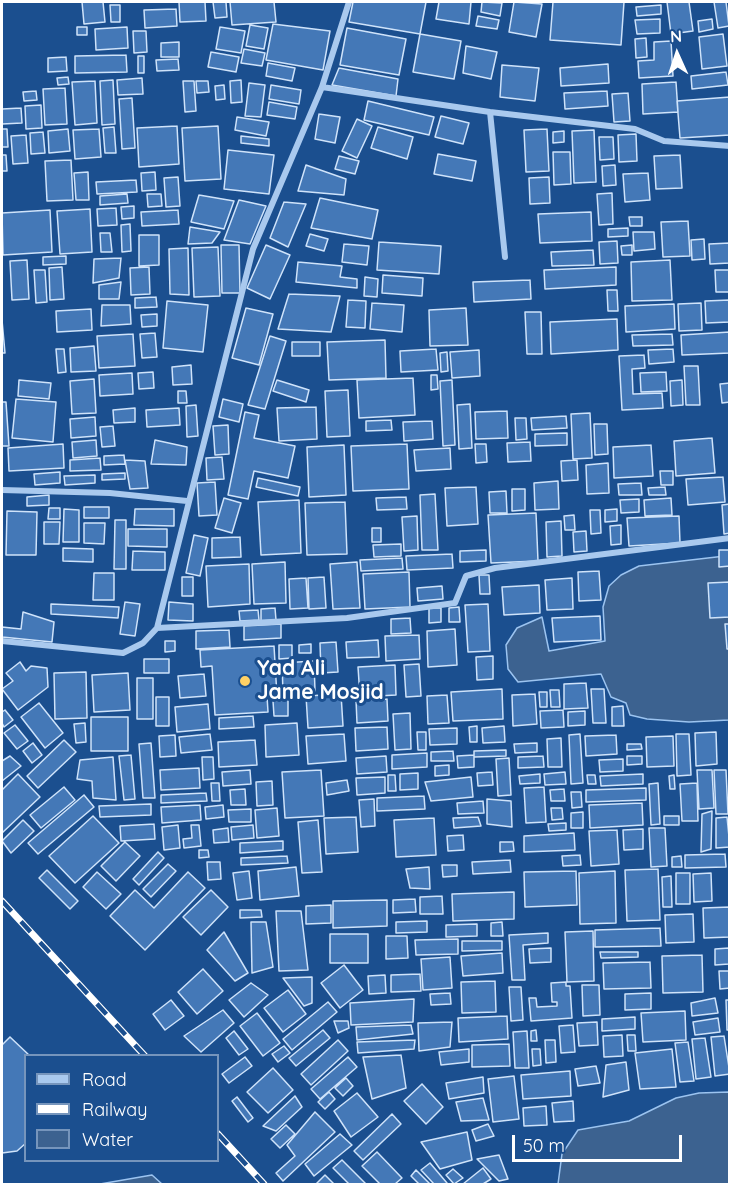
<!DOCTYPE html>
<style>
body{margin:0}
#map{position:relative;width:731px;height:1186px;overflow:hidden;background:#1b4f8f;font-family:Quicksand,sans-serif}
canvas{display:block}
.frame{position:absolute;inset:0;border:3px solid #fff;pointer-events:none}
.legend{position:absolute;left:24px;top:1054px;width:195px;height:108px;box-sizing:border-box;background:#1b4f8f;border:2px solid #7695bc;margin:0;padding:8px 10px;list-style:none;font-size:18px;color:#fff}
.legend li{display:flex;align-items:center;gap:12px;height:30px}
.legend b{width:30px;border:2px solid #7695bc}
.north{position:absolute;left:647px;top:24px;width:60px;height:60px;-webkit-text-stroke:4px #1b4f8f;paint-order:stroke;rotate:357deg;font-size:16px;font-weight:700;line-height:24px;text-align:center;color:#fff}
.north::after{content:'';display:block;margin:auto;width:21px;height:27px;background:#fff;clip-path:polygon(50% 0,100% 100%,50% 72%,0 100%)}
.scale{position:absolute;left:512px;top:1135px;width:170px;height:27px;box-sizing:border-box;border:3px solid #fff;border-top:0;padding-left:8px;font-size:18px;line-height:21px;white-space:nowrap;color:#fff;-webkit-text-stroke:4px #1b4f8f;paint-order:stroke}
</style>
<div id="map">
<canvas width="731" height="1186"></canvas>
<div class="frame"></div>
<ul class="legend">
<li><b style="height:8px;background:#a9c9ee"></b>Road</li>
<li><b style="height:8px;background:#fff"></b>Railway</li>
<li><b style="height:16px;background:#3c6290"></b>Water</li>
</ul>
<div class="north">N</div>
<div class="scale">50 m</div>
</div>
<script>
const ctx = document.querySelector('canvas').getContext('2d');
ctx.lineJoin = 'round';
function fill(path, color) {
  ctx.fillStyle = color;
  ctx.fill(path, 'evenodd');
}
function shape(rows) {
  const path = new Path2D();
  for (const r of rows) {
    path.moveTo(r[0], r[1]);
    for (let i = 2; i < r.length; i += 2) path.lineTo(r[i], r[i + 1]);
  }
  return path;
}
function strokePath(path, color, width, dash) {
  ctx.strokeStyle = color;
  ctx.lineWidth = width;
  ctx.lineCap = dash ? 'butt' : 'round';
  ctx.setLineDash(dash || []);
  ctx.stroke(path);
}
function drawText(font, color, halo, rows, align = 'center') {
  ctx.font = font + ' Quicksand,sans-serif';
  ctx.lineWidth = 6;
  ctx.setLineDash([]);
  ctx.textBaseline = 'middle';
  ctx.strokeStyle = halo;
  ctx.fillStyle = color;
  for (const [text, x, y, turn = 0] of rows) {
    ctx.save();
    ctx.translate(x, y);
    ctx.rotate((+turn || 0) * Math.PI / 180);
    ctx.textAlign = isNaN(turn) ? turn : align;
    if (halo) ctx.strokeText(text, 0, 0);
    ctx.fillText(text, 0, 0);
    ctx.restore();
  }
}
const water = shape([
 [725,556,729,558,729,720,689,722,647,719,630,715,626,703,611,697,601,674,518,682,508,669,506,645,517,628,542,617,549,651,605,641,603,607,609,586,621,575,639,566,725,556],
 [729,1092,729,1184,558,1184,562,1154,578,1130,629,1121,676,1098,699,1093,729,1092],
 [152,1175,162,1184,100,1184,152,1175]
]);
const building = shape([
 [82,2,103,2,105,22,84,24,82,2],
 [179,2,205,2,206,21,180,22,179,2],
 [213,2,226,2,227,17,215,18,213,2],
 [230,2,274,2,276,22,232,25,230,2],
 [353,2,426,2,420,34,349,22,353,2],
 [439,2,471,2,469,24,436,19,439,2],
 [482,2,502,3,500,16,481,12,482,2],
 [514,2,542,4,536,37,509,32,514,2],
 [553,2,624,2,621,45,550,40,553,2],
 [667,2,689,2,693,31,671,34,667,2],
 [714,2,726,2,729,26,718,28,714,2],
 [110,5,120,5,120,22,111,22,110,5],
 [661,5,661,14,637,16,636,7,661,5],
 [176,9,177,26,145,28,144,10,176,9],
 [478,16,499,20,497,29,476,26,478,16],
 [660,19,660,33,637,34,635,20,660,19],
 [712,19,713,29,699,32,698,21,712,19],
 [273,24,330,31,323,70,266,60,273,24],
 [250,25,268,28,264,49,246,46,250,25],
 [77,27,87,27,87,35,77,35,77,27],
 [127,27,128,48,96,50,95,29,127,27],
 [220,27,245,31,241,53,216,49,220,27],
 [347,28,406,39,399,75,340,65,347,28],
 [133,31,146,31,147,52,134,53,133,31],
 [420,34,461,41,454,79,413,72,420,34],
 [723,34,727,66,702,69,699,37,723,34],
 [646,38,647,57,636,58,635,39,646,38],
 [671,41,673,76,639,78,638,61,654,60,654,42,671,41],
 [179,42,179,57,161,57,161,43,179,42],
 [466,46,497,52,491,79,463,73,466,46],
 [244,49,265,53,262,66,241,63,244,49],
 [211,52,239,57,236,72,208,67,211,52],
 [126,55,127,72,75,73,75,56,126,55],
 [138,56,144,56,144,73,138,73,138,56],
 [66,57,67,71,48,72,48,58,66,57],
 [178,59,179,70,157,71,156,60,178,59],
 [268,63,295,68,292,81,266,76,268,63],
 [608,64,609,83,561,86,560,68,608,64],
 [502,65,539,68,535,101,500,97,502,65],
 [339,68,398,79,396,96,332,85,339,68],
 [726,72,728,85,692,89,691,76,726,72],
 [68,77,69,84,58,85,57,78,68,77],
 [142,78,143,94,118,95,117,80,142,78],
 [113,80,115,124,102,125,100,81,113,80],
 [241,80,242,102,231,103,230,81,241,80],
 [95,81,97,123,75,125,72,82,95,81],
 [183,81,194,81,196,111,185,112,183,81],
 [196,81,208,81,209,92,197,93,196,81],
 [676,82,678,112,643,114,642,84,676,82],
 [249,83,265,85,261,117,245,116,249,83],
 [224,85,225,99,216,100,215,86,224,85],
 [271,85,301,90,299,104,269,99,271,85],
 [65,88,67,124,45,125,43,89,65,88],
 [36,91,37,100,24,101,23,92,36,91],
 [607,91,608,106,565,109,564,93,607,91],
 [628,93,630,121,614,122,612,94,628,93],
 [730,97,730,135,680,138,677,101,730,97],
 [132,98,135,148,122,149,119,99,132,98],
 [368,101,434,117,429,135,364,120,368,101],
 [269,102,297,107,295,119,267,115,269,102],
 [41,105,42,128,26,129,25,106,41,105],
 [21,108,22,123,2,124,2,109,21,108],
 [319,114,340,117,335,143,315,139,319,114],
 [441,116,469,123,463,144,435,137,441,116],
 [237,117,269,122,266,136,235,130,237,117],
 [357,119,372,126,357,158,342,151,357,119],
 [177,126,179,164,139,167,137,128,177,126],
 [218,126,221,179,185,181,182,128,218,126],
 [114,127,116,153,105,153,103,128,114,127],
 [378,127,413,137,407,159,371,148,378,127],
 [2,129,7,129,8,147,2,147,2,129],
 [68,129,70,151,49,153,48,131,68,129],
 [99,129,101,157,75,159,73,130,99,129],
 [547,129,549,171,526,172,524,130,547,129],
 [594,130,596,182,574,183,572,131,594,130],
 [564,131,564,142,553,143,553,132,564,131],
 [43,132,45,153,31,154,30,133,43,132],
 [636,134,637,161,619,162,618,135,636,134],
 [26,135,28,163,13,164,11,136,26,135],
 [241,136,269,139,269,146,241,143,241,136],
 [599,137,613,137,614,159,600,160,599,137],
 [228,150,274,155,269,194,224,189,228,150],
 [553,152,570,152,571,184,554,185,553,152],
 [438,154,476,161,472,181,434,174,438,154],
 [2,155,6,155,7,171,2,171,2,155],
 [680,155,682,188,656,189,654,156,680,155],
 [339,156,359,161,355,174,335,169,339,156],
 [71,160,73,200,47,201,45,161,71,160],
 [306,165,346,179,344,195,298,191,306,165],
 [615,165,616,185,603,186,602,166,615,165],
 [88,172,89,200,76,200,74,173,88,172],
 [155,172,156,190,142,191,141,173,155,172],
 [648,173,650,200,625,202,623,174,648,173],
 [178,177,180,206,166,207,164,178,178,177],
 [549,177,550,203,530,204,529,178,549,177],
 [136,180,137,192,97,194,96,182,136,180],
 [612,193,613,224,599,225,597,194,612,193],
 [127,194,128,203,100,205,100,196,127,194],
 [147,194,161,194,162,206,148,207,147,194],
 [199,195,234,201,224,229,191,222,199,195],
 [320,198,378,210,372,239,311,228,320,198],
 [239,200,266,206,250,244,224,240,239,200],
 [284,202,306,204,288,247,270,238,284,202],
 [134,206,134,218,122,219,121,207,134,206],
 [116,208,117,225,98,226,97,209,116,208],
 [90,209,92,252,60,254,57,211,90,209],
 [50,210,52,252,3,255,2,213,50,210],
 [178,210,179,224,142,226,141,212,178,210],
 [591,212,592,241,540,243,538,214,591,212],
 [629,217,642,217,642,226,630,226,629,217],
 [688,221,690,256,663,257,661,222,688,221],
 [130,224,131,251,122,252,121,225,130,224],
 [190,227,220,232,212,243,188,244,190,227],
 [628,228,628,236,608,237,608,229,628,228],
 [633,232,654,232,655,249,634,251,633,232],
 [100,233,110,233,112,252,101,252,100,233],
 [310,234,328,239,324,251,306,246,310,234],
 [139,235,159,235,159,265,139,266,139,235],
 [704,239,705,259,692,260,691,240,704,239],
 [617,241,618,263,600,264,599,242,617,241],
 [379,242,441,246,439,274,377,270,379,242],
 [730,243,730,263,710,264,709,244,730,243],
 [344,244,369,246,367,265,342,262,344,244],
 [221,245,239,245,240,293,222,293,221,245],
 [266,245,290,255,270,299,247,288,266,245],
 [632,245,632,255,622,255,621,246,632,245],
 [218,247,220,296,194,297,192,248,218,247],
 [188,248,189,295,170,294,169,249,188,248],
 [593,250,594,265,552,266,551,252,593,250],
 [66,256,66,264,43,265,43,257,66,256],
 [121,258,119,278,93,283,94,259,121,258],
 [27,260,29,299,12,300,10,261,27,260],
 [670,260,672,300,632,301,631,262,670,260],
 [298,262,342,266,340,277,357,279,357,288,296,282,298,262],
 [62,267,64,299,50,300,49,268,62,267],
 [149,267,150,294,131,295,130,268,149,267],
 [616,267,616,285,545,289,544,270,616,267],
 [34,270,45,270,47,302,36,303,34,270],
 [715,270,730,270,730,292,716,292,715,270],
 [383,275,423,278,422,296,382,293,383,275],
 [365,277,378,279,377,297,364,296,365,277],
 [530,280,531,299,474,302,473,282,530,280],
 [121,282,119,299,99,299,99,285,121,282],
 [607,290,617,290,618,311,608,311,607,290],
 [289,294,340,296,331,332,278,329,289,294],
 [156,297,157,307,135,308,135,298,156,297],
 [348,300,366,301,365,328,346,327,348,300],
 [730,300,730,322,706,323,705,301,730,300],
 [167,301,208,305,203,352,163,348,167,301],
 [372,303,404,305,402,332,370,329,372,303],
 [701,303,702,330,679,331,678,304,701,303],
 [674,304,675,329,626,332,625,306,674,304],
 [102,305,130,305,131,324,101,326,102,305],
 [246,308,273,314,259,365,232,358,246,308],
 [466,308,468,345,430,346,429,310,466,308],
 [91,309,92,330,57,332,56,311,91,309],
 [525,312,541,312,542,354,527,354,525,312],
 [157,314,157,326,142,327,141,315,157,314],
 [617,319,618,350,551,354,550,322,617,319],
 [2,320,5,353,2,353,2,320],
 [730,332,730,353,682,355,681,335,730,332],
 [155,333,157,357,142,358,140,334,155,333],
 [133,334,135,366,99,368,97,336,133,334],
 [672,334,673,345,633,346,632,335,672,334],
 [270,336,286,341,265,409,248,405,270,336],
 [385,340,386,378,329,380,327,342,385,340],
 [292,342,320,342,320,356,292,356,292,342],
 [94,346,96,371,71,372,70,348,94,346],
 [56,349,64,349,66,372,58,373,56,349],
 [436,349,438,370,401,372,400,351,436,349],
 [673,349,674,362,649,364,648,350,673,349],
 [479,350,480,376,452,378,450,352,479,350],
 [447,352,448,371,441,372,440,353,447,352],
 [644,355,645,368,632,369,633,394,662,393,663,408,622,410,619,356,644,355],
 [191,365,192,384,173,385,172,367,191,365],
 [684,366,698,366,700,405,686,405,684,366],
 [153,372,154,388,139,389,138,373,153,372],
 [666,372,667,391,641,392,640,373,666,372],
 [132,373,133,394,100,396,99,375,132,373],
 [431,375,437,375,438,389,431,390,431,375],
 [413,378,415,415,359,418,357,380,413,378],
 [94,379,96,413,72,414,70,381,94,379],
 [19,380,51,383,49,399,18,396,19,380],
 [277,380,309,390,306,402,273,391,277,380],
 [452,380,455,445,443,446,440,381,452,380],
 [682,380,683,405,671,406,670,381,682,380],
 [730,383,730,402,722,403,720,384,730,383],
 [348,390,350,436,327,437,325,391,348,390],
 [178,391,186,391,187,403,178,403,178,391],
 [16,399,56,402,53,442,12,438,16,399],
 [223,399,243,404,239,422,219,417,223,399],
 [2,402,6,402,9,446,2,446,2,402],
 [470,404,472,448,459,449,457,405,470,404],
 [196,405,198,436,187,437,186,406,196,405],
 [316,407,317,439,279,441,277,408,316,407],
 [135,408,135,422,114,423,113,410,135,408],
 [179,408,180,425,147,427,146,410,179,408],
 [507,411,508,438,476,439,475,412,507,411],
 [245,412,259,415,254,438,295,446,288,478,254,471,248,499,228,495,245,412],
 [590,413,592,458,573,459,571,414,590,413],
 [566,416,567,428,532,430,531,418,566,416],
 [95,417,96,436,71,438,70,419,95,417],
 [515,418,526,418,527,439,516,440,515,418],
 [391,420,392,430,366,431,366,421,391,420],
 [432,421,433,439,404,441,403,422,432,421],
 [594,424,607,424,608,454,595,455,594,424],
 [228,425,229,454,215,455,213,426,228,425],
 [113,426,115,446,102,447,100,427,113,426],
 [567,433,567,445,535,446,535,434,567,433],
 [712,438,715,473,676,476,674,441,712,438],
 [96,440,97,456,73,458,72,442,96,440],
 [155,440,187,447,186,465,151,464,155,440],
 [530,442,531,461,508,462,507,443,530,442],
 [63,444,64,468,9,471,8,448,63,444],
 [407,444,409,489,353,491,351,446,407,444],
 [475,444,486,444,487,462,476,463,475,444],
 [344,445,346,495,309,497,307,447,344,445],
 [651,445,653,476,614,478,613,447,651,445],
 [450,448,451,469,416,471,414,450,450,448],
 [124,455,125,464,104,465,104,456,124,455],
 [222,457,224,479,207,480,206,458,222,457],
 [100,458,101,470,70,471,70,460,100,458],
 [125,460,145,461,148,488,130,489,125,460],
 [577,460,578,480,562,481,561,461,577,460],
 [608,463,609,493,587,494,586,465,608,463],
 [660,471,673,471,673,485,661,485,660,471],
 [60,472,60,483,35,485,34,474,60,472],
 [125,473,125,479,102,480,102,474,125,473],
 [95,475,95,483,65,485,64,476,95,475],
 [723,477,725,502,688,505,686,479,723,477],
 [258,478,300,487,298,496,256,487,258,478],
 [558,481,559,509,535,510,534,483,558,481],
 [215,482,217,515,199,516,197,483,215,482],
 [641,483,642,495,619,495,618,484,641,483],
 [476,487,478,524,447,526,445,488,476,487],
 [665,487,666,495,649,495,648,488,665,487],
 [512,489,525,489,525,510,512,511,512,489],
 [506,491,507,513,490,513,489,492,506,491],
 [435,494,438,550,422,550,420,495,435,494],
 [49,495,49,505,27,506,27,497,49,495],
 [406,497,407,509,377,510,376,498,406,497],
 [224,498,241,503,232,533,215,528,224,498],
 [671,498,672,515,645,516,644,500,671,498],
 [639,499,639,512,621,513,620,500,639,499],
 [299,500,301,553,261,555,258,502,299,500],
 [345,502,347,554,307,555,305,503,345,502],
 [730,504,730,533,724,534,722,505,730,504],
 [84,507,109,507,109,518,84,518,84,507],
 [49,508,60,508,60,519,48,519,49,508],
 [64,509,79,510,79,542,63,542,64,509],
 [135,509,174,509,174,526,134,525,135,509],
 [617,509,617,521,605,522,605,510,617,509],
 [590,510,600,510,601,533,591,534,590,510],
 [7,511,37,512,36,555,6,555,7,511],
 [536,513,538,561,491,563,488,515,536,513],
 [574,515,575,530,565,530,564,516,574,515],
 [417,516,418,550,404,551,402,517,417,516],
 [679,516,680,543,629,546,627,518,679,516],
 [115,520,126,520,126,569,114,569,115,520],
 [561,521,562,556,547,557,546,522,561,521],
 [44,522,60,522,59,544,44,544,44,522],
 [84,523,105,523,104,544,84,543,84,523],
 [621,525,621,544,611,545,610,526,621,525],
 [372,528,381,528,381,542,372,542,372,528],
 [128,529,167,529,167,547,128,546,128,529],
 [586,531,587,551,574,552,573,532,586,531],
 [194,535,208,538,200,576,186,573,194,535],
 [240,537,241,557,212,558,212,538,240,537],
 [401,544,401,556,374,557,373,545,401,544],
 [63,548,93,549,93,562,63,561,63,548],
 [486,550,486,561,460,562,460,551,486,550],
 [719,550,730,550,730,566,719,567,719,550],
 [133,551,165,552,165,570,132,570,133,551],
 [452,554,453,568,407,570,406,556,452,554],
 [402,558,403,569,361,571,360,560,402,558],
 [285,562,286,603,254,604,252,564,285,562],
 [357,562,360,608,333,609,330,564,357,562],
 [249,564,250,604,208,607,206,566,249,564],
 [599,571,601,600,579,601,578,572,599,571],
 [409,572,410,607,365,609,363,574,409,572],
 [94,573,114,573,114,600,93,600,94,573],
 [479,575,489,575,490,594,480,594,479,575],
 [182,577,193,577,193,596,182,596,182,577],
 [324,577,326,608,309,609,308,578,324,577],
 [306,578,308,608,290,609,289,579,306,578],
 [572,578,573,609,547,610,545,580,572,578],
 [730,582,730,617,710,618,708,583,730,582],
 [539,585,540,613,504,615,502,587,539,585],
 [442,586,443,599,418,601,417,588,442,586],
 [125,602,140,604,135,636,120,634,125,602],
 [169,602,193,604,193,621,168,620,169,602],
 [51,604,119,607,118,618,51,614,51,604],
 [488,604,490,651,468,652,465,605,488,604],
 [459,607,460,622,449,622,449,608,459,607],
 [275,608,276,620,261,621,261,609,275,608],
 [429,608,441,608,441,622,429,623,429,608],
 [258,610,259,620,240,621,239,611,258,610],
 [23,612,54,622,52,642,2,637,2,627,21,629,23,612],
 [600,616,601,640,554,642,552,618,600,616],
 [410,618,411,633,391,634,391,619,410,618],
 [281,624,281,638,244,640,244,626,281,624],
 [725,624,730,624,730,649,727,649,725,624],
 [455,629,457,665,428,667,427,631,455,629],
 [229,630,230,647,196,649,196,631,229,630],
 [419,635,420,659,386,661,385,636,419,635],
 [378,640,379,657,347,658,346,642,378,640],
 [165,641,175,641,175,651,165,652,165,641],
 [336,642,338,672,321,673,320,643,336,642],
 [311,644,311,653,299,653,299,645,311,644],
 [279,645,292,645,292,658,279,659,279,645],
 [274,646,277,696,267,696,268,712,215,715,212,666,201,667,200,650,274,646],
 [493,656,493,679,477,680,476,657,493,656],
 [144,659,169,659,169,673,144,673,144,659],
 [314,661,315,691,283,693,282,663,314,661],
 [20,662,26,671,31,666,47,668,48,687,18,710,2,689,13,681,6,673,20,662],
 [419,664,421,696,406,697,404,665,419,664],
 [395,665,396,695,360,697,358,667,395,665],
 [86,672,87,718,55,719,54,673,86,672],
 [128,673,130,710,94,712,92,675,128,673],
 [204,674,206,696,180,698,178,676,204,674],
 [137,678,153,678,153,719,137,719,137,678],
 [586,683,588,708,564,709,564,684,586,683],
 [502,689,503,719,453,721,451,692,502,689],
 [591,689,604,689,606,723,593,723,591,689],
 [550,690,559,690,560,707,551,707,550,690],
 [539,692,547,692,547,707,540,707,539,692],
 [341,694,343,726,308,728,306,696,341,694],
 [535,694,537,724,513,726,512,695,535,694],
 [447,695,449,723,428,724,427,696,447,695],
 [156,697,169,697,169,726,156,726,156,697],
 [387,699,388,721,357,723,356,700,387,699],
 [288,700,288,716,274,716,273,701,288,700],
 [39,703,63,733,45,748,21,717,39,703],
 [208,704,210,729,177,732,175,707,208,704],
 [623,706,624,726,612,726,612,707,623,706],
 [5,710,13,720,4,727,2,723,2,712,5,710],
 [563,710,564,727,541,728,540,711,563,710],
 [585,711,585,725,568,726,568,712,585,711],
 [410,713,411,749,395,750,393,714,410,713],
 [253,716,254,727,219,729,219,718,253,716],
 [91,717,128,717,128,751,91,751,91,717],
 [85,723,86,742,76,743,74,724,85,723],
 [297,723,299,755,266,757,265,725,297,723],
 [15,725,28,741,17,749,4,733,15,725],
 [477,726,477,742,470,742,469,727,477,726],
 [504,726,505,742,483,743,482,728,504,726],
 [387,727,388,749,356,751,355,728,387,727],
 [457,728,457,744,430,745,429,729,457,728],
 [417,732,426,732,426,750,418,750,417,732],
 [716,732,717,764,696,766,695,733,716,732],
 [210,734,212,750,181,753,179,737,210,734],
 [344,734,346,761,308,764,306,736,344,734],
 [580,734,583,783,571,784,569,735,580,734],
 [676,734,689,734,691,775,677,776,676,734],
 [175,735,176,756,160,757,159,736,175,735],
 [616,735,617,754,586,756,585,736,616,735],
 [673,736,674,766,647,767,646,737,673,736],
 [561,738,562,767,548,767,547,739,561,738],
 [64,740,76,752,38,788,27,776,64,740],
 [255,740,257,765,219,767,218,742,255,740],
 [33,743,42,755,32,763,23,751,33,743],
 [151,743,155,798,143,798,139,744,151,743],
 [537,743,537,752,515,753,514,744,537,743],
 [627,744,641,744,642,749,627,750,627,744],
 [506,750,506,756,474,757,474,751,506,750],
 [453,751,454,761,431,761,431,752,453,751],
 [427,753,427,767,392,769,392,755,427,753],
 [131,755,135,799,124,800,119,756,131,755],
 [474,755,474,767,458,768,457,756,474,755],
 [10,756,21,766,2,781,2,761,10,756],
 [386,756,387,772,357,774,356,758,386,756],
 [543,756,544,767,518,768,518,757,543,756],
 [627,756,642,756,642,764,627,765,627,756],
 [113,757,116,800,93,798,92,781,77,779,80,760,113,757],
 [202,757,213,757,214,779,203,780,202,757],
 [509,758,511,795,498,796,496,759,509,758],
 [623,759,623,771,600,772,599,760,623,759],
 [449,765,449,775,435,776,435,766,449,765],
 [199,768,200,788,161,790,160,770,199,768],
 [250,770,251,784,223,786,222,772,250,770],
 [321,770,324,816,285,818,282,772,321,770],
 [697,770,712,770,714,808,699,809,697,770],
 [714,770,726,770,728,814,716,814,714,770],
 [492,772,493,785,478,786,477,773,492,772],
 [565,772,566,784,545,785,544,774,565,772],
 [418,773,418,789,400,790,400,774,418,773],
 [18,774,40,797,2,833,2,790,18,774],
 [540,774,540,783,520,784,519,776,540,774],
 [643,774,643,784,601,786,600,776,643,774],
 [388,775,395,775,396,791,388,791,388,775],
 [587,775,595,775,596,784,588,784,587,775],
 [674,775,675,789,670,789,669,776,674,775],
 [385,777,385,793,357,795,356,778,385,777],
 [471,777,473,797,431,801,425,782,471,777],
 [347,780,349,791,327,795,326,783,347,780],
 [272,781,273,805,257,806,256,782,272,781],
 [211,783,219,783,220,801,212,801,211,783],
 [658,783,660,824,651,825,649,784,658,783],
 [697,783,698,821,682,821,680,784,697,783],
 [64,787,75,800,41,828,30,815,64,787],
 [544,787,546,822,526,823,524,788,544,787],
 [646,788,646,800,586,802,586,790,646,788],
 [245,789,246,805,231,805,230,790,245,789],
 [564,789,565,801,551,801,550,790,564,789],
 [571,792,581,792,582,807,572,808,571,792],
 [206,793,207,801,161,803,161,795,206,793],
 [84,795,94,807,38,854,28,843,84,795],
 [424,796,425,809,377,811,377,798,424,796],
 [374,799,375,826,361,827,359,800,374,799],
 [487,799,511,801,512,827,487,824,487,799],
 [483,801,484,813,458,814,457,803,483,801],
 [642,803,643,825,590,828,589,805,642,803],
 [151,804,151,815,100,817,99,806,151,804],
 [200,805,201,820,162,823,161,807,200,805],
 [223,805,224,817,206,819,205,807,223,805],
 [277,808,279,836,257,838,255,810,277,808],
 [551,808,562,808,563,819,552,820,551,808],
 [251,809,251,822,229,822,228,810,251,809],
 [712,811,711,849,701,852,702,814,712,811],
 [583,812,583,828,571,828,571,813,583,812],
 [93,816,119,843,75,883,49,856,93,816],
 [664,816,679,816,679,825,664,825,664,816],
 [356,817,358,852,326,854,324,818,356,817],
 [478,817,481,826,454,828,453,818,478,817],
 [727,817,730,847,716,848,716,818,727,817],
 [434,818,436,855,396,857,394,820,434,818],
 [23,820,34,831,11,853,2,841,23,820],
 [318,820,322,872,302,873,298,822,318,820],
 [566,823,566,830,549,831,548,824,566,823],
 [154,824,155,839,121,841,120,826,154,824],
 [178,825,180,848,164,850,162,827,178,825],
 [191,825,199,825,201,846,184,848,183,839,192,838,191,825],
 [253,825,254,838,232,840,231,827,253,825],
 [228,828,229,842,214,843,213,830,228,828],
 [649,828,665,828,667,866,651,867,649,828],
 [643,829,643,849,624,850,623,830,643,829],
 [617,830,619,864,591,866,589,831,617,830],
 [574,833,575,850,524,852,524,836,574,833],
 [463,835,464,850,448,851,447,836,463,835],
 [283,841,283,850,240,853,240,843,283,841],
 [125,842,140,856,116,881,101,866,125,842],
 [500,842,513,842,514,851,500,852,500,842],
 [199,850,208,850,209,857,199,858,199,850],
 [158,852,164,858,139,885,133,879,158,852],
 [725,854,726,867,685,868,685,855,725,854],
 [580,855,581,865,563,866,562,856,580,855],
 [287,856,288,863,241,865,241,858,287,856],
 [681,856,682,867,672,867,672,857,681,856],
 [510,860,511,872,473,874,472,862,510,860],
 [207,862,220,862,221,879,208,880,207,862],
 [168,864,176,871,151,897,143,889,168,864],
 [442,865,457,865,457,876,443,877,442,865],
 [296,867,299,896,260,900,258,871,296,867],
 [429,867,430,889,410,888,406,869,429,867],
 [658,869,660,920,627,921,625,870,658,869],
 [47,870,78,901,70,909,39,878,47,870],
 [249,871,252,898,237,900,233,873,249,871],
 [576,871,577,905,525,907,524,872,576,871],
 [615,871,616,923,580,924,579,873,615,871],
 [97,872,121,894,106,909,83,887,97,872],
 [188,872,205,888,145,950,110,916,135,890,154,908,188,872],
 [676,873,690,873,690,904,676,904,676,873],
 [711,873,712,901,694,902,693,874,711,873],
 [671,876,672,907,663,907,662,877,671,876],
 [211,890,228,907,201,935,183,917,211,890],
 [514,892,514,919,453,921,452,894,514,892],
 [442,896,443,914,420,914,420,897,442,896],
 [415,899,416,912,393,913,393,900,415,899],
 [387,900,387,926,333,928,333,901,387,900],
 [331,905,331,923,306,924,306,906,331,905],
 [730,907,730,937,704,938,703,908,730,907],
 [240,910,261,910,262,917,240,918,240,910],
 [276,911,301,911,308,970,279,971,276,911],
 [693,914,694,942,666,943,665,915,693,914],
 [427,921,427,932,396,933,396,922,427,921],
 [251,922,266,922,273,967,252,973,251,922],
 [502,922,503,936,491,936,491,923,502,922],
 [477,924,477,936,446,937,446,925,477,924],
 [660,928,661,946,595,947,595,930,660,928],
 [593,931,594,981,567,982,565,932,593,931],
 [224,932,248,973,235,981,207,950,224,932],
 [548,933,548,943,523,945,525,980,512,980,509,935,548,933],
 [330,934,368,934,368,963,330,963,330,934],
 [386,936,407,936,408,958,386,959,386,936],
 [458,939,458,954,416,955,415,940,458,939],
 [462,941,502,941,502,950,462,951,462,941],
 [551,948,551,962,530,963,529,949,551,948],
 [729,948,729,964,715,965,715,949,729,948],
 [600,952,638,952,638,957,601,958,600,952],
 [502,953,503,973,463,976,461,956,502,953],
 [702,955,703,992,663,993,662,956,702,955],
 [450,957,452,988,423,990,421,959,450,957],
 [650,962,651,988,604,989,603,963,650,962],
 [344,965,363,990,340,1008,321,983,344,965],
 [203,969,223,991,197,1014,178,992,203,969],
 [719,971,730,971,730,988,720,989,719,971],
 [420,974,421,991,391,992,391,975,420,974],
 [385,975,386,993,369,994,368,976,385,975],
 [312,977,312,1003,304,1006,283,978,312,977],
 [495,981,496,1012,462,1013,461,982,495,981],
 [566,982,566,986,570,986,572,1018,531,1021,529,998,536,998,537,1007,557,1006,557,1002,552,1002,551,983,566,982],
 [251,983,268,995,244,1017,229,1000,251,983],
 [582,985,599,985,600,1015,583,1016,582,985],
 [509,987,521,987,523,1020,511,1021,509,987],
 [288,990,306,1014,283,1032,264,1008,288,990],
 [450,993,451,1004,431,1005,430,994,450,993],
 [651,993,651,1009,625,1010,625,994,651,993],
 [715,998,718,1013,692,1016,691,1003,715,998],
 [414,999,413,1022,351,1025,350,1003,414,999],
 [171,1000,184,1016,165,1030,153,1014,171,1000],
 [726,1000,730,1000,730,1030,727,1030,726,1000],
 [328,1002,337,1012,292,1050,283,1039,328,1002],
 [223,1010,234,1023,201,1052,184,1036,223,1010],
 [685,1011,686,1040,643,1042,641,1013,685,1011],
 [257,1013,280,1043,263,1056,240,1026,257,1013],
 [507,1016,508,1039,459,1042,458,1018,507,1016],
 [635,1017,635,1029,602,1031,602,1019,635,1017],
 [718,1018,720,1032,695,1035,693,1022,718,1018],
 [334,1021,348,1021,349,1028,338,1033,334,1021],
 [452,1022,450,1047,419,1051,418,1023,452,1022],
 [597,1022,598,1045,579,1046,577,1023,597,1022],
 [411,1025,413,1034,357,1040,356,1027,411,1025],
 [573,1025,575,1052,561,1053,559,1026,573,1025],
 [323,1030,330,1038,296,1066,289,1058,323,1030],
 [536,1030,537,1041,531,1041,531,1031,536,1030],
 [234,1031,248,1049,239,1055,226,1038,234,1031],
 [527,1031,529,1068,515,1068,513,1032,527,1031],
 [622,1035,623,1056,604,1057,603,1036,622,1035],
 [627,1035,635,1035,636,1051,628,1051,627,1035],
 [724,1036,730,1074,715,1076,711,1037,724,1036],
 [10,1037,30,1056,26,1056,26,1143,17,1151,2,1153,2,1045,10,1037],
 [705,1038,711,1077,696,1079,692,1039,705,1038],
 [338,1040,348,1051,311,1085,301,1074,338,1040],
 [415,1040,414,1049,358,1053,357,1042,415,1040],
 [545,1040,555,1040,556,1062,546,1063,545,1040],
 [688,1042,694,1081,680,1082,675,1043,688,1042],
 [509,1044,510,1066,472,1067,472,1045,509,1044],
 [284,1046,290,1053,278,1062,272,1054,284,1046],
 [469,1049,469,1062,441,1065,439,1052,469,1049],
 [532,1049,540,1049,541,1065,533,1066,532,1049],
 [672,1049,676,1087,640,1089,635,1053,672,1049],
 [401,1055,406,1088,372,1099,363,1057,401,1055],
 [245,1057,252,1066,229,1083,222,1074,245,1057],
 [348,1057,357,1067,320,1099,311,1089,348,1057],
 [626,1062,629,1090,603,1097,606,1065,626,1062],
 [596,1066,600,1083,578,1086,575,1069,596,1066],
 [273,1068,293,1090,268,1113,247,1092,273,1068],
 [570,1071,571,1096,523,1099,521,1075,570,1071],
 [514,1076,519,1119,493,1122,488,1079,514,1076],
 [483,1077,484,1093,449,1099,446,1083,483,1077],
 [346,1078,353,1086,343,1096,335,1088,346,1078],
 [422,1084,443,1107,426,1124,404,1101,422,1084],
 [329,1092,335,1099,325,1109,318,1102,329,1092],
 [357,1093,378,1117,351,1137,334,1111,357,1093],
 [295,1096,302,1107,276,1131,263,1126,295,1096],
 [237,1097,253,1118,248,1122,232,1101,237,1097],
 [483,1098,489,1120,461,1121,456,1102,483,1098],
 [573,1101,574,1121,554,1122,552,1103,573,1101],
 [546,1106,547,1125,524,1126,523,1108,546,1106],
 [315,1112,335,1132,283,1181,276,1173,295,1156,287,1145,315,1112],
 [392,1114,401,1124,363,1160,354,1151,392,1114],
 [488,1124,494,1136,476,1141,472,1130,488,1124],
 [286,1125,295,1134,280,1148,271,1139,286,1125],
 [467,1132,472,1160,440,1169,421,1142,467,1132],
 [340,1134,352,1145,314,1176,305,1164,340,1134],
 [377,1152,402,1178,395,1184,380,1184,362,1166,377,1152],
 [499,1155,508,1179,499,1181,477,1159,499,1155],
 [342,1160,366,1184,349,1184,333,1168,342,1160],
 [430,1163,447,1183,445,1184,434,1184,421,1170,430,1163],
 [483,1168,491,1179,483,1184,463,1184,483,1168],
 [453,1169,463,1178,454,1184,446,1175,453,1169],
 [416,1170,430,1184,419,1184,411,1176,416,1170],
 [325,1175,334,1184,316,1184,325,1175]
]);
const minor = shape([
 [322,87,490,112,635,129,664,141,730,146],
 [490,112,505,257],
 [2,490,110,493,187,501],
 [157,628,347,618,455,603,466,576,495,568,730,538],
 [2,641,123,653,143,643,157,628,253,249,322,87,349,2]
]);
const rail = shape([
 [2,901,145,1056],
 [218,1134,264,1184]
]);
const markers = [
 [245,681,6,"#ffd166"]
];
const poiNames = [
 ["Yad Ali",257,669],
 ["Jame Mosjid",257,693]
];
fill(water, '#3c6290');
strokePath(water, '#9cc4f0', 1.5);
fill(building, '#4478b7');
strokePath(building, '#cfe3fa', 1.5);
strokePath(minor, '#a9c9ee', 6);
strokePath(rail, '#fff', 7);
strokePath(rail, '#1b4f8f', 4.5, [14]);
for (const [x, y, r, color] of markers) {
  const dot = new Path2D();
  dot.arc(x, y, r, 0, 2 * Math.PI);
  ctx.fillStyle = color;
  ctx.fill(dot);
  strokePath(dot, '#1b4f8f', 2);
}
drawText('bold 21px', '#fff', '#1b4f8f', poiNames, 'left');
</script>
